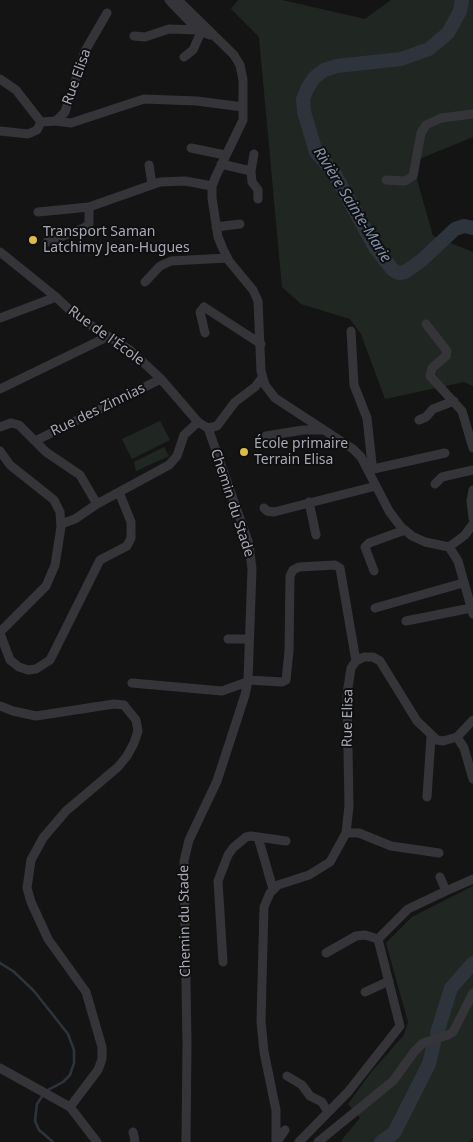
<!DOCTYPE html>
<meta charset="utf-8">
<style>
body{margin:0}
canvas{display:block;background:#141415}
</style>
<canvas width="473" height="1142"></canvas>
<script>
const ctx = document.querySelector('canvas').getContext('2d');
ctx.lineJoin = 'round';
function fill(path, color) {
  ctx.fillStyle = color;
  ctx.fill(path, 'evenodd');
}
function shape(rows) {
  const path = new Path2D();
  for (const r of rows) {
    path.moveTo(r[0], r[1]);
    for (let i = 2; i < r.length; i += 2) path.lineTo(r[i], r[i + 1]);
  }
  return path;
}
function strokePath(path, color, width, dash) {
  ctx.strokeStyle = color;
  ctx.lineWidth = width;
  ctx.lineCap = dash ? 'butt' : 'round';
  ctx.setLineDash(dash || []);
  ctx.stroke(path);
}
function drawText(font, color, halo, rows, align = 'center') {
  ctx.font = font + ' "Noto Sans",sans-serif';
  ctx.lineWidth = 4;
  ctx.setLineDash([]);
  ctx.textBaseline = 'middle';
  ctx.strokeStyle = halo;
  ctx.fillStyle = color;
  for (const [text, x, y, turn = 0] of rows) {
    ctx.save();
    ctx.translate(x, y);
    ctx.rotate((+turn || 0) * Math.PI / 180);
    ctx.textAlign = isNaN(turn) ? turn : align;
    if (halo) ctx.strokeText(text, 0, 0);
    ctx.fillText(text, 0, 0);
    ctx.restore();
  }
}
const green = shape([
 [238,0,282,0,365,19,391,0,473,0,473,137,412,162,433,236,473,252,473,386,464,382,385,399,361,334,350,319,301,304,282,287,259,37,231,9],
 [160,421,170,440,132,459,122,439],
 [164,447,169,456,136,471,134,462],
 [473,886,473,1138,470,1142,340,1142,360,1118,348,1104,372,1071,404,1035,408,1022,386,943,412,917]
]);
const stream = shape([
 [0,963,13,971,34,991,68,1034,74,1050,74,1063,70,1075,63,1082,46,1091],
 [43,1095,37,1104,35,1121,39,1130,53,1142]
]);
const river = shape([
 [462,0,460,11,448,33,429,49,401,59,337,66,324,70,314,78,307,89,303,99,304,112,316,152,334,173,376,249,393,270,399,273,405,272,422,260,455,229,464,226,473,228],
 [437,1033,451,988,473,963],
 [381,1142,394,1133,429,1064,434,1043]
]);
const minor = shape([
 [169,0,198,30],
 [178,0,234,55,240,65,243,80,243,120,216,176,212,186,212,198,218,237,223,249,229,261,253,290,258,301,261,371,265,385,275,398,353,449,361,457,389,511,401,527,412,536,425,542,449,547,458,561,473,614],
 [134,36,145,37,169,29,198,30,210,35],
 [184,57,193,50,201,32],
 [0,79,16,90,41,122,37,130,28,134,0,131],
 [56,121,71,123,144,99,197,101,243,107],
 [41,122,56,121,65,112,85,51,107,13],
 [191,148,225,155],
 [254,154,251,171,252,182,258,190,258,199],
 [221,164,251,171],
 [149,165,152,184],
 [386,180,405,181,413,176,421,133,426,125,441,118,473,114],
 [38,212,89,207,160,182,185,181,212,186],
 [216,227,240,224],
 [47,242,84,228,89,224,89,207],
 [0,252,56,297,76,316,130,350,161,379,198,422,208,428,217,426,235,402,255,387,262,378],
 [145,282,160,266,171,261,227,258],
 [0,318,56,297],
 [426,324,447,351,446,356,432,368,430,376,462,411,473,448],
 [351,331,354,385,367,418,372,464,369,470],
 [205,333,200,312,204,307,261,344],
 [0,389,107,337],
 [419,420,426,417,433,409,454,401],
 [0,427,11,423,19,425,46,452,80,475,97,504],
 [266,436,303,430,322,430],
 [35,441,161,379],
 [0,451,10,465,54,500,60,512,61,527,55,565,46,586,0,632],
 [369,470,445,453],
 [435,484,442,477,473,470],
 [473,490,471,501,473,518],
 [309,502,316,535],
 [264,508,267,511,274,512,376,486],
 [61,524,75,519,97,504,169,465,177,456,184,435,198,422],
 [449,547,465,535,473,524],
 [374,571,365,547,369,543,405,530],
 [375,608,463,583],
 [406,621,471,608],
 [0,633,10,660,19,667,28,670,36,669,50,660,100,560,127,546,131,538,131,522,119,492],
 [228,639,249,639],
 [248,680,282,682,286,680,289,651,290,576,293,570,299,567,335,565,340,568,356,661],
 [132,683,222,691,247,682],
 [0,706,13,711,36,716,114,704,124,705,136,720,138,731,134,743,127,756,118,767,66,811,43,838,31,860,27,888,31,902,48,939,86,992,102,1047,102,1059,98,1070,70,1107],
 [457,737,464,748,473,779],
 [427,797,431,737],
 [346,833,359,833,391,846,439,853],
 [258,837,273,889],
 [440,877,446,891,473,879],
 [378,939,408,909,446,891],
 [223,962,218,881,228,855,233,848,246,837,251,836,286,841],
 [365,992,389,981],
 [0,1068,70,1107,97,1142],
 [287,1076,302,1085,310,1096,322,1102,328,1112],
 [133,1132,135,1142],
 [186,1142,187,1044,184,861,189,840,217,781,245,695,248,680,252,569,249,544,208,428],
 [276,1142,276,1110,264,1052,261,1021,264,907,270,893,278,885,309,875,330,862,346,833,349,806,347,694,351,668,356,661,364,657,373,657,380,661,417,721,437,740,443,741,457,737,473,720],
 [277,1142,285,1130],
 [299,1142,348,1092,400,1026,378,939,365,935,356,936,326,953],
 [318,1142,393,1081,414,1052,423,1043,448,1035,453,1032,473,993]
]);
const markers = [
 [33,240,5,"#ddbc44"],
 [244,452,5,"#ddbc44"]
];
const streetNames = [
 ["Rue Elisa",77,77,-70],
 ["Rue de l'École",106,336,36],
 ["Rue des Zinnias",98,410,-26],
 ["Chemin du Stade",232,503,72],
 ["Rue Elisa",348,718,-89],
 ["Chemin du Stade",185,921,-91]
];
const poiNames = [
 ["Transport Saman",43,232],
 ["Latchimy Jean-Hugues",43,248],
 ["École primaire",254,444],
 ["Terrain Elisa",254,460]
];
const waterNames = [
 ["Rivière Sainte-Marie",352,205,58]
];
fill(green, '#202722');
strokePath(stream, '#2e343c', 2.5);
strokePath(river, '#2e343c', 14);
strokePath(minor, '#353539', 9);
for (const [x, y, r, color] of markers) {
  const dot = new Path2D();
  dot.arc(x, y, r, 0, 2 * Math.PI);
  ctx.fillStyle = color;
  ctx.fill(dot);
  strokePath(dot, '#0f0f10', 2);
}
drawText('14px', '#a7a9b4', '#0f0f10', streetNames);
drawText('14px', '#a7a9b4', '#0f0f10', poiNames, 'left');
drawText('italic 15px', '#8192ab', '#0f0f10', waterNames);
</script>
